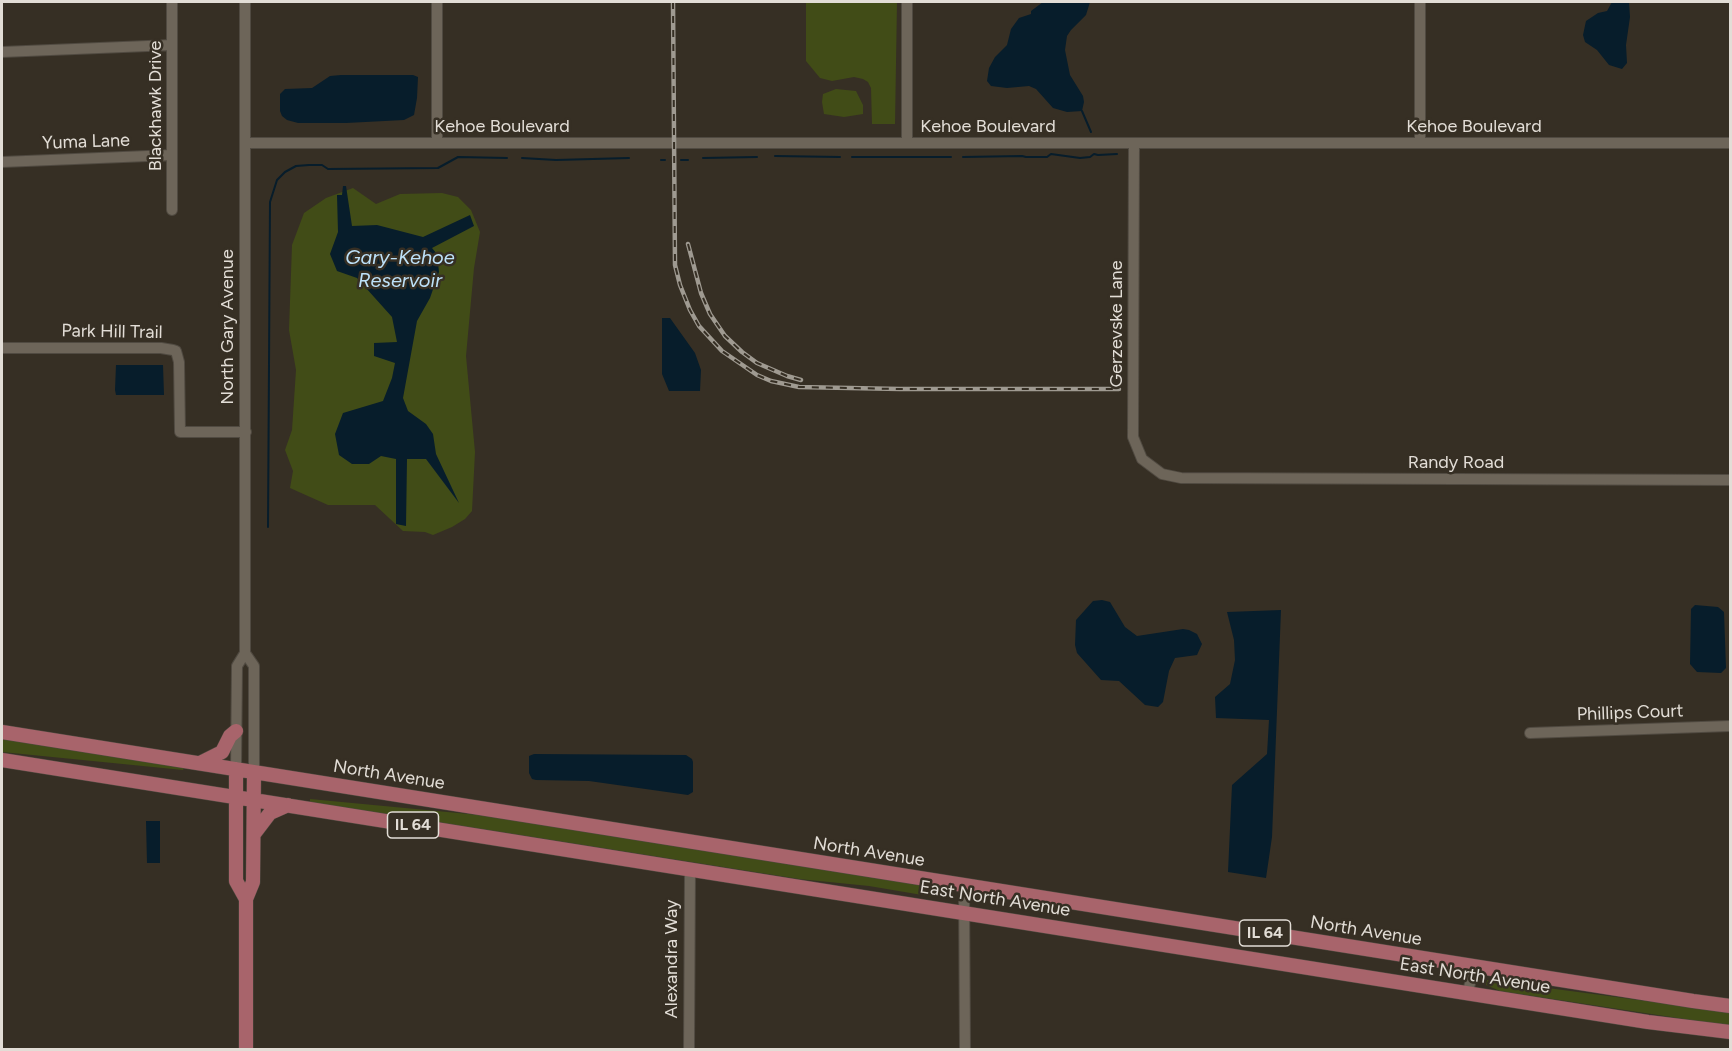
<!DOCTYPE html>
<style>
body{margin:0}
#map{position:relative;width:1732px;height:1051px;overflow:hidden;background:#362f24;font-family:Figtree,sans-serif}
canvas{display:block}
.frame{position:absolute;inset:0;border:3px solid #e2ddd6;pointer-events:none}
</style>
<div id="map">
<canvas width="1732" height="1051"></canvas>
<div class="frame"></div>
</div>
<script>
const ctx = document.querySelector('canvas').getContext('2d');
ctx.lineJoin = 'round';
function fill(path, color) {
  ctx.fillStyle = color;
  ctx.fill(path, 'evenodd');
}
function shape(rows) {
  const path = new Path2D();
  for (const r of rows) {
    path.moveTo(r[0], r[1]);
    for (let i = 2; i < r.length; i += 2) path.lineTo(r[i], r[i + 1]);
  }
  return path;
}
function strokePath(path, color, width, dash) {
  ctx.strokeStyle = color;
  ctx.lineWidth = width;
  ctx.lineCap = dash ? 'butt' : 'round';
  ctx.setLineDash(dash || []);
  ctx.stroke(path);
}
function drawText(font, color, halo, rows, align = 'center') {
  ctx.font = font + ' Figtree,sans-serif';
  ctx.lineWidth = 5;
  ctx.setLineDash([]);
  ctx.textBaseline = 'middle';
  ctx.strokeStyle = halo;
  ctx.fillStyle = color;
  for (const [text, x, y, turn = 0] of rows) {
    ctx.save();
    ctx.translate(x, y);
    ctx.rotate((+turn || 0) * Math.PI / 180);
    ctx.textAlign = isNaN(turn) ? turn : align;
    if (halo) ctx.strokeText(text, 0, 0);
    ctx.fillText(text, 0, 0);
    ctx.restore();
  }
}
const green = shape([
 [806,2,897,2,895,124,872,124,871,88,868,82,863,79,854,77,832,81,820,78,806,61],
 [836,89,856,91,863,105,863,114,844,117,824,114,822,102,823,94],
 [353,188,376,204,400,194,442,193,458,197,471,210,480,232,474,268,466,356,475,452,472,511,465,519,452,527,433,535,425,532,403,531,375,505,328,505,290,488,293,471,285,450,292,430,296,370,289,330,292,245,304,213,326,198],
 [2,739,184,768,183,770,2,752],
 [310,799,479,815,932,887,947,891,947,897,934,897,869,886,799,879,310,802],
 [1487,980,1730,1012,1730,1026,1500,991,1486,985]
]);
const water = shape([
 [1043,2,1090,2,1086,15,1071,30,1067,36,1065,50,1070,75,1083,96,1084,102,1082,111,1067,112,1053,108,1036,89,1029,86,1007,88,991,86,987,81,989,68,995,57,1007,45,1011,29,1019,18,1031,14,1031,11],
 [1612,2,1629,2,1630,17,1626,45,1627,63,1622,69,1609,65,1597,50,1585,42,1583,35,1586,21,1598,13,1607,11],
 [341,75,413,75,418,77,417,98,414,115,404,120,346,123,298,123,287,120,282,116,280,111,280,94,285,89,312,88,330,76],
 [343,186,346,186,352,226,377,225,423,237,470,215,474,226,432,248,437,254,439,272,430,298,417,321,403,398,408,411,426,424,433,434,436,454,459,503,426,459,407,459,406,526,396,524,396,459,381,456,369,464,352,464,339,455,335,434,343,413,383,401,392,378,395,363,374,356,374,343,397,342,392,317,357,278,337,271,330,254,338,232,337,195,342,195],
 [662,318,670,318,695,353,701,370,700,391,669,391,662,374],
 [116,365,163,365,164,395,116,395,115,390],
 [1102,600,1110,602,1125,627,1137,636,1183,629,1189,630,1197,634,1202,644,1197,655,1175,658,1169,671,1163,702,1158,707,1145,705,1119,681,1101,680,1077,653,1075,645,1076,620,1093,601],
 [1695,605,1718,607,1724,612,1726,668,1721,673,1697,672,1690,664,1691,609],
 [1281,610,1272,837,1266,878,1228,872,1232,785,1267,754,1269,720,1216,718,1215,697,1230,684,1235,660,1234,640,1227,612],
 [534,754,686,755,692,759,693,762,693,792,688,795,589,781,536,780,532,779,529,773,529,756],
 [146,821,160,821,160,863,147,863]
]);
const stream = shape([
 [1082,111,1091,132],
 [775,156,840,157],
 [852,157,951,157],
 [963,157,1022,156,1026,157,1047,157,1051,154,1080,158,1090,157,1094,154,1098,155,1117,154],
 [522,158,556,160,629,158],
 [703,158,757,157],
 [661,160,665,160],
 [681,160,688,160],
 [268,527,270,202,277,180,285,172,296,166,309,165,322,165,328,169,438,168,458,157,507,158]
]);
const minor = shape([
 [172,2,172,210],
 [437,2,437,143],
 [1420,2,1420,143],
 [2,52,172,45],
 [245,143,1730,143],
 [907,143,907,2],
 [1134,143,1133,437,1142,459,1162,474,1181,478,1730,480],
 [2,162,172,155],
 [2,348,161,348,173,350,176,351,179,362,180,432,246,432],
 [245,653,254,666,254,772],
 [1530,733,1730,726],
 [236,769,237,666,245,653,245,2],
 [964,885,965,1050],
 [1468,992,1474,966],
 [689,1050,690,869]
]);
const major = shape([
 [2,732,1693,1001,1730,1006],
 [2,760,1648,1022,1730,1032],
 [202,762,222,752,230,736,236,731],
 [236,769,236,881,246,899],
 [254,834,270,813,288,805],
 [246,1050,246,899,253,882,254,772]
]);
const rail = shape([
 [673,2,675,265,680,285,690,310,699,326,722,351,757,375,771,381,799,387,900,389,1119,389],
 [688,244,701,293,710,314,725,336,742,352,757,363,787,376,801,380]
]);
const shields = [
 [413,825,51],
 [1265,933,51]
];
const shieldNames = [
 ["IL 64",413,825],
 ["IL 64",1265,933]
];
const streetNames = [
 ["Blackhawk Drive",156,106,-90],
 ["Kehoe Boulevard",502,127],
 ["Kehoe Boulevard",988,127],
 ["Kehoe Boulevard",1474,127],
 ["Yuma Lane",86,142,-2],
 ["Gerzevske Lane",1117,324,-90],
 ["North Gary Avenue",228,327,-90],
 ["Park Hill Trail",112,332,1],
 ["Randy Road",1456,463],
 ["Phillips Court",1630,713,-2],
 ["North Avenue",389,775,9],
 ["North Avenue",869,852,9],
 ["East North Avenue",995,899,9],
 ["North Avenue",1366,931,9],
 ["Alexandra Way",672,959,-90],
 ["East North Avenue",1475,976,9]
];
const waterNames = [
 ["Gary-Kehoe",400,258],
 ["Reservoir",400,281]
];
fill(green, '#414c17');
fill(water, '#071d2b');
strokePath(stream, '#071d2b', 2);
strokePath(minor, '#504a41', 12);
strokePath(major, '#504a41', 15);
strokePath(minor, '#6d6559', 10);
strokePath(major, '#a8646b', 14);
strokePath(rail, '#9f9a91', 4.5);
strokePath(rail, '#362f24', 2, [7]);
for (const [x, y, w] of shields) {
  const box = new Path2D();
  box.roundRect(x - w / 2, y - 13, w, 26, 4.5);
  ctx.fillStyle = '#362f24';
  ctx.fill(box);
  strokePath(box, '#e2ddd6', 1.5);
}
drawText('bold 16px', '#e2ddd6', null, shieldNames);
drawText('18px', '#e2ddd6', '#362f24', streetNames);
drawText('italic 20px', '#bde1f9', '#362f24', waterNames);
</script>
